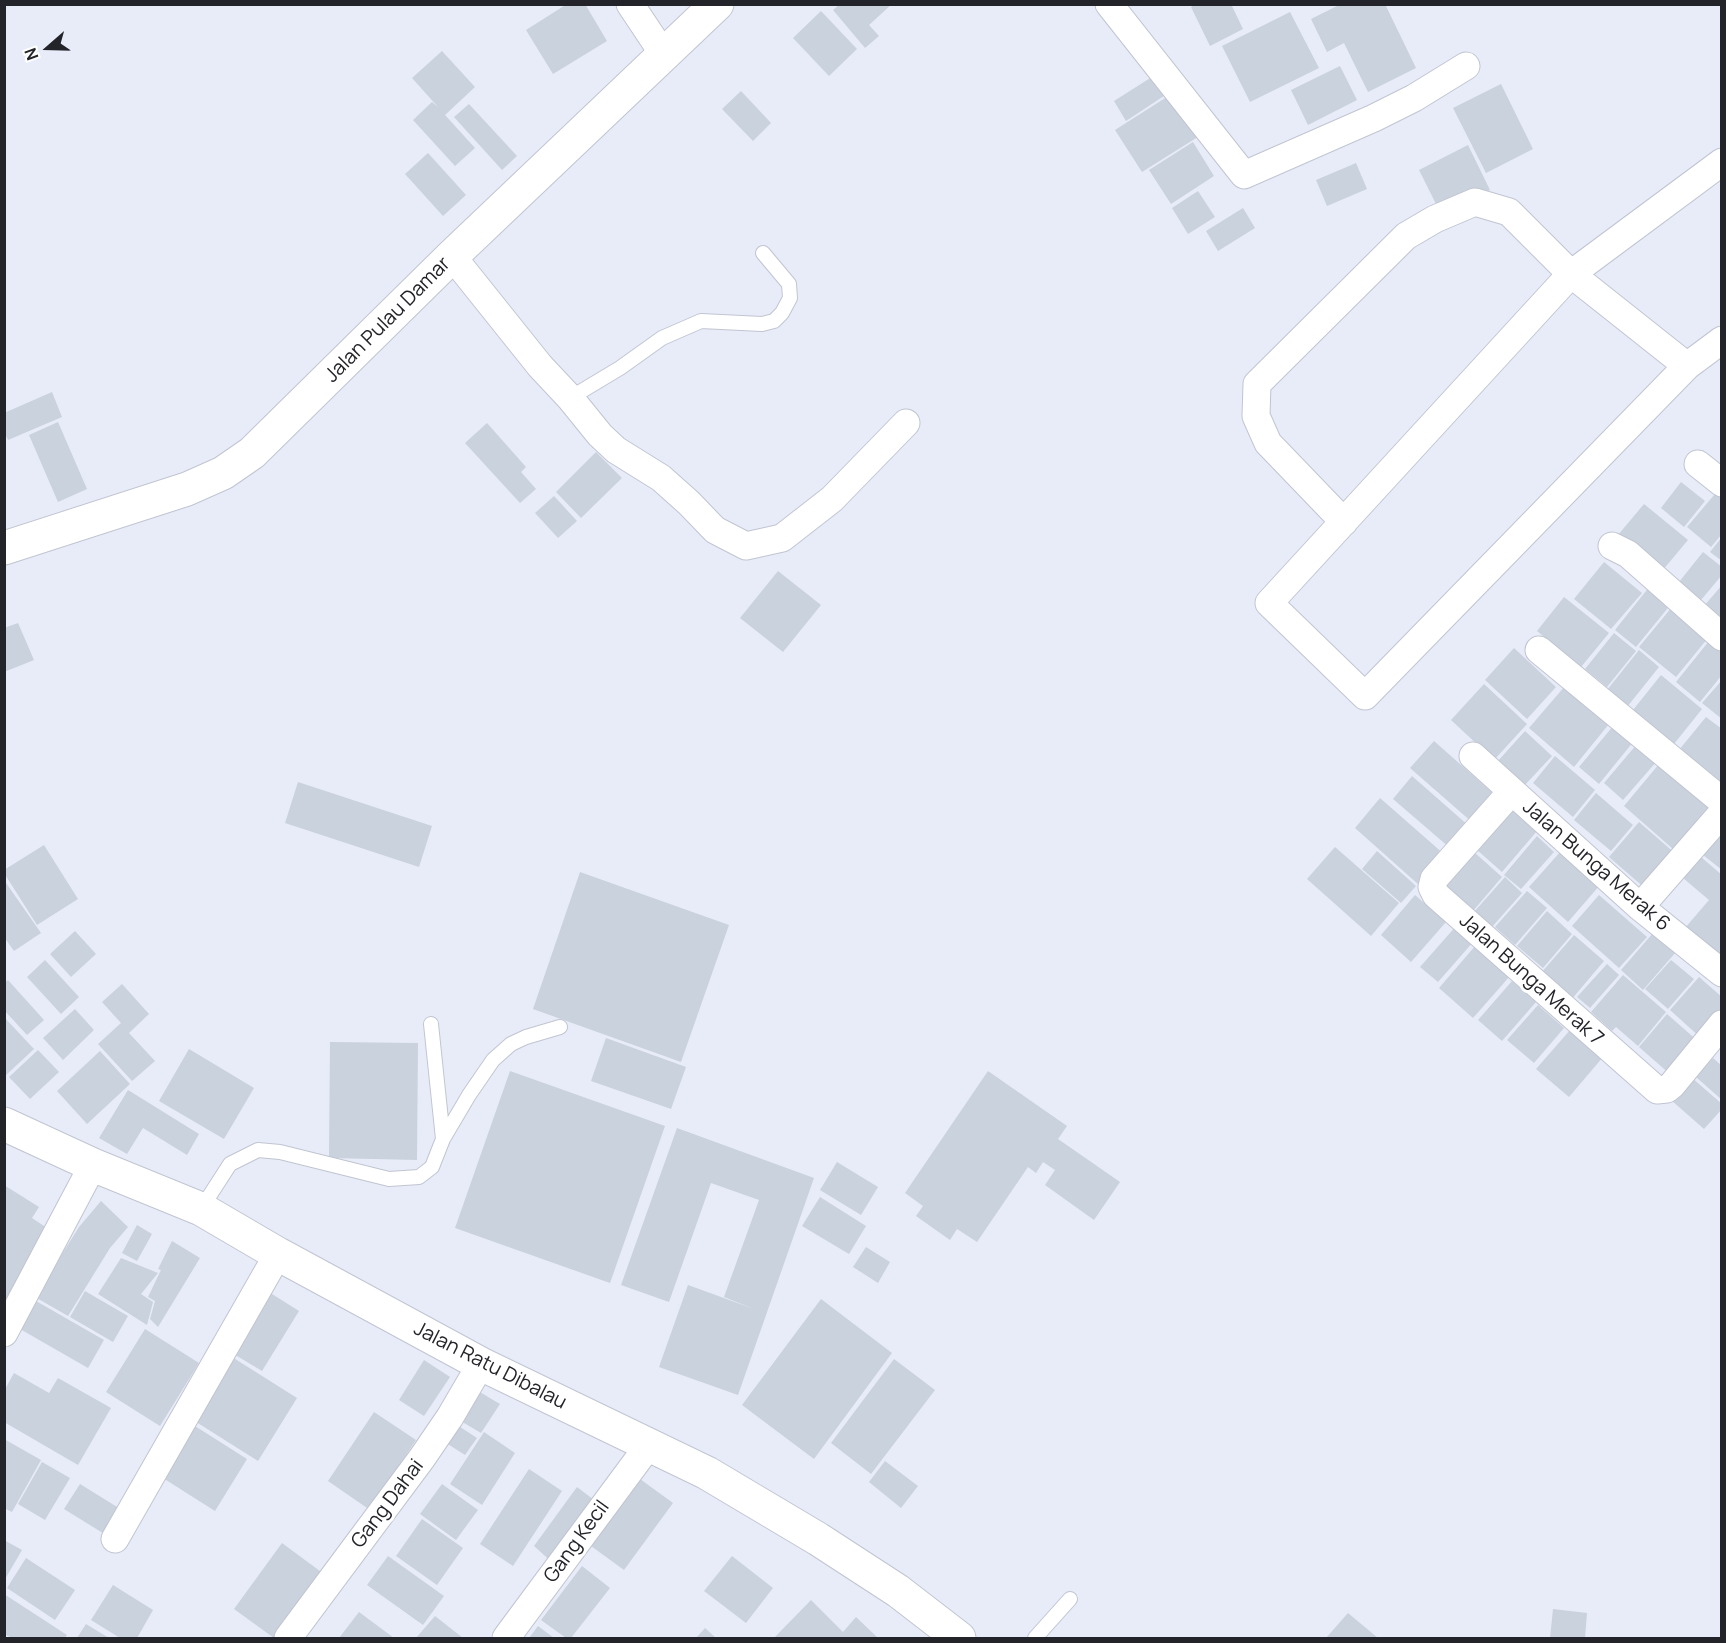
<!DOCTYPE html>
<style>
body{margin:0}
#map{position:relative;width:1726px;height:1643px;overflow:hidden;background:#e8ecf9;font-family:Manrope,sans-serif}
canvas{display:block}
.frame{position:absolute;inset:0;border:6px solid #232429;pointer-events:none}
.north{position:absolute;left:18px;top:18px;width:60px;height:60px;-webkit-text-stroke:4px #fff;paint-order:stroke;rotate:250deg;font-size:16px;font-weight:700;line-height:24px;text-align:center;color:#232429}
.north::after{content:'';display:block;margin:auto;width:21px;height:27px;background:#232429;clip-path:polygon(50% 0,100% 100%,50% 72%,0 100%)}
</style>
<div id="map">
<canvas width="1726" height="1643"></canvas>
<div class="frame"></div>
<div class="north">N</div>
</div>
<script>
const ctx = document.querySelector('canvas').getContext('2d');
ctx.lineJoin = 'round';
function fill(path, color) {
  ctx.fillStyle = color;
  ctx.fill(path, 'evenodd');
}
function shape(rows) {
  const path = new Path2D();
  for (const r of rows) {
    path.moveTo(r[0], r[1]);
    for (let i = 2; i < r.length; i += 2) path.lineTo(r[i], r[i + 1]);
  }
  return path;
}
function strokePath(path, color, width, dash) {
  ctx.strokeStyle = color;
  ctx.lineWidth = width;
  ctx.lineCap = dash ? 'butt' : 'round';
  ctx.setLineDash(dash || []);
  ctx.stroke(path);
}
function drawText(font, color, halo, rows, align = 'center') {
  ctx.font = font + ' Manrope,sans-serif';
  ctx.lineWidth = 6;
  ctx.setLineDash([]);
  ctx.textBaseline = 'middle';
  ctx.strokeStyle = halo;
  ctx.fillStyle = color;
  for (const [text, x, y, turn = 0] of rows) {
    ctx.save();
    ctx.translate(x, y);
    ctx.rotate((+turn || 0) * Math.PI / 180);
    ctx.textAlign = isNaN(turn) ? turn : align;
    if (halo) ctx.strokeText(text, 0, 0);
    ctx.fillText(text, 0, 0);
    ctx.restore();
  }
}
const building = shape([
 [567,4,585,4,607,41,553,74,526,30],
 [840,4,892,4,869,25,879,36,865,48,833,10],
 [1196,4,1231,4,1243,29,1210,46,1191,7],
 [1341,4,1385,4,1416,68,1368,92,1344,43,1327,52,1311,19],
 [821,11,857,49,829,76,793,38],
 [1290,12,1319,68,1250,102,1222,46],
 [442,51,475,87,445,115,475,148,455,166,413,120,432,102,438,107,412,78],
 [1340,66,1357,100,1308,125,1291,90],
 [1155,75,1167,94,1126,121,1114,101],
 [1501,84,1533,149,1486,173,1453,108],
 [741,91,771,123,753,141,722,109],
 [1173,93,1201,135,1142,172,1115,130],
 [469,104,517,156,502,170,454,117],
 [1193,142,1214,176,1171,204,1149,170],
 [1468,145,1490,190,1441,214,1419,170],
 [428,153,466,195,443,216,405,174],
 [1356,163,1367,189,1327,206,1316,180],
 [1198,191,1215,217,1188,234,1172,208],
 [1243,208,1255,228,1218,251,1206,231],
 [52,392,62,417,8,440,4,432,4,413],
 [58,422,87,489,58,502,29,435],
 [487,423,526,467,521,472,536,489,520,503,465,443],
 [596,452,622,478,581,518,556,492],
 [1681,482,1705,501,1684,527,1661,508],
 [1720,488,1722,489,1722,534,1711,547,1687,527],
 [554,496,577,521,558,538,535,513],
 [1644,504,1688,540,1662,571,1618,535],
 [1722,537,1722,561,1710,552],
 [1703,552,1722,567,1722,575,1701,600,1679,582],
 [1604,562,1642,593,1611,629,1574,599],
 [778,571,821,605,783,652,740,618],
 [1722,585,1722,620,1704,606],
 [1650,586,1672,603,1636,647,1615,630],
 [1564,597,1609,633,1581,667,1537,631],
 [1672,607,1708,638,1676,677,1639,647],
 [18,623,34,660,4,672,4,628],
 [1614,633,1636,651,1607,687,1585,669],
 [1709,641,1722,651,1722,675,1700,702,1676,682],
 [1514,648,1556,687,1527,719,1485,680],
 [1639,650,1659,667,1627,707,1607,690],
 [1661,675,1702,709,1674,744,1633,710],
 [1722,680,1722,719,1702,703],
 [1484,684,1527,724,1494,760,1451,720],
 [1565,686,1609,724,1574,767,1529,728],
 [1706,717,1722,729,1722,785,1679,750],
 [1614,725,1634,741,1599,784,1579,767],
 [1525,731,1552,756,1524,786,1497,762],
 [1434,741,1496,796,1473,823,1410,768],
 [1637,744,1657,761,1623,800,1604,783],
 [1555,756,1595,790,1573,817,1533,783],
 [1659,764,1709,806,1673,849,1624,806],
 [1412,776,1469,826,1450,848,1393,799],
 [298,782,432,826,419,867,285,823],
 [1596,793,1633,825,1611,851,1574,820],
 [1380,798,1445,855,1419,885,1355,828],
 [1512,810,1537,831,1502,872,1477,850],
 [1639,822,1677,855,1647,890,1609,857],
 [1722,833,1722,870,1703,855],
 [1537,836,1554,852,1521,889,1504,875],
 [44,845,78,899,37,925,4,873,4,870],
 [1335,847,1399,903,1371,936,1307,879],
 [1377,851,1416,886,1401,903,1362,869],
 [1561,851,1600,885,1568,922,1529,887],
 [1474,852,1502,877,1473,911,1445,886],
 [1701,857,1722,875,1722,959,1685,928,1709,900,1683,878],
 [580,872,729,925,681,1062,533,1009],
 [1505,877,1522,893,1492,927,1474,912],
 [4,880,41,933,14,951,4,937],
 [1527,891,1547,908,1515,945,1495,927],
 [1415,895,1446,922,1411,962,1381,935],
 [1599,895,1647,937,1619,968,1572,926],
 [1547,911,1572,934,1543,968,1517,946],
 [1457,925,1474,941,1438,982,1420,967],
 [75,931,96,954,71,977,50,954],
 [1653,933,1676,952,1643,990,1621,970],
 [1574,935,1604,961,1571,1000,1541,973],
 [1476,945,1510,976,1473,1018,1439,988],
 [45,960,79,997,61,1014,27,977],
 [1671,960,1694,979,1668,1009,1645,989],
 [1607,964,1619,975,1590,1008,1577,997],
 [1623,975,1666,1012,1638,1046,1616,1027,1612,1031,1591,1012],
 [1699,977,1722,997,1722,1014,1701,1038,1670,1010],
 [8,980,44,1020,27,1035,4,1010,4,983],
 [1512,981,1536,1002,1502,1041,1478,1020],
 [122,984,149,1014,129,1033,155,1061,132,1081,98,1044,121,1023,102,1002],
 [1538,1005,1564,1028,1534,1063,1507,1040],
 [75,1009,94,1030,63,1060,43,1038],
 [1667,1014,1699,1042,1671,1075,1639,1047],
 [4,1017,34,1049,4,1077],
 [1571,1029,1603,1057,1569,1097,1536,1069],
 [606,1038,686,1067,671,1109,591,1081],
 [330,1042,418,1043,417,1160,329,1158],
 [189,1049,254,1088,224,1139,159,1101],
 [38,1050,59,1072,30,1099,9,1077],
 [100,1051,130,1084,87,1124,57,1091],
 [1713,1058,1722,1066,1722,1100,1696,1077],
 [510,1071,665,1126,610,1283,455,1228],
 [988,1071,1067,1126,1058,1139,1120,1182,1094,1220,1045,1185,1055,1170,1043,1162,1036,1173,1028,1167,977,1242,957,1229,950,1240,916,1216,923,1206,905,1193],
 [1691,1077,1722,1104,1722,1109,1704,1129,1671,1100],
 [128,1090,199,1134,187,1155,143,1128,127,1154,99,1138],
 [677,1128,814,1178,738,1395,659,1367,688,1285,754,1309,724,1297,759,1200,711,1183,669,1302,621,1285],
 [837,1162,878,1187,861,1215,820,1190],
 [4,1185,39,1207,32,1218,53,1232,8,1303,4,1301],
 [820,1197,866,1226,849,1254,802,1226],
 [101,1201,128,1227,110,1248,68,1316,35,1297,79,1227],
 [137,1225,152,1234,137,1261,122,1253],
 [172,1241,200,1258,158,1327,150,1319,155,1301,148,1297,161,1270,158,1269],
 [866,1247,890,1262,878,1283,853,1267],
 [121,1258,158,1273,141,1294,153,1302,147,1325,98,1294],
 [264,1289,299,1311,262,1371,227,1350],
 [85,1291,128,1316,113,1342,70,1317],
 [821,1299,892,1353,814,1459,742,1405],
 [36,1301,104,1340,88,1368,20,1329],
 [145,1329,199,1363,160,1426,106,1392],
 [232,1357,297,1398,258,1461,193,1420],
 [894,1359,935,1390,871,1474,831,1443],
 [424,1360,450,1377,424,1416,399,1400],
 [14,1373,49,1393,58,1378,111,1408,78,1465,4,1422,4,1391],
 [478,1391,500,1404,481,1433,459,1420],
 [374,1412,416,1440,370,1510,328,1481],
 [187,1421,247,1459,215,1511,155,1473],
 [454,1423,477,1438,465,1455,443,1441],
 [484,1432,515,1453,482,1505,450,1484],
 [4,1439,41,1460,12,1512,4,1508],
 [885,1461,918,1486,901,1508,869,1482],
 [42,1462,70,1478,45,1520,18,1504],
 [529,1469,562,1491,513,1566,480,1544],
 [640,1479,673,1503,624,1570,591,1546],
 [80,1484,122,1510,106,1535,64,1509],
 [442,1484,478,1510,456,1540,420,1514],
 [577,1487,598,1503,554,1564,534,1546],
 [422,1519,463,1548,437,1585,396,1556],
 [4,1540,22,1550,4,1581],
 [282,1543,328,1577,284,1638,274,1638,234,1609],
 [388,1556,444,1596,423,1625,367,1585],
 [732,1556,773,1588,746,1623,704,1591],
 [26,1558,75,1590,55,1620,7,1588],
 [582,1566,610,1588,571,1638,566,1638,541,1620],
 [113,1585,153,1610,137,1638,120,1638,91,1620],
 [4,1594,67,1635,65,1638,12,1638,4,1634],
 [811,1600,843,1632,856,1617,878,1638,774,1638],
 [1553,1609,1587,1613,1585,1638,1550,1638],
 [359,1612,394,1638,339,1638],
 [1348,1613,1378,1638,1326,1638],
 [435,1616,463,1638,416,1638],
 [86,1624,109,1638,77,1638],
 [538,1626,554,1638,529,1638],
 [705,1628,716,1638,696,1638]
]);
const service = shape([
 [570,398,620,368,662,338,701,321,762,324,774,321,782,313,790,298,789,284,763,253],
 [431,1024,443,1139],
 [201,1209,230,1164,258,1150,280,1152,389,1179,419,1177,432,1167,443,1139,469,1095,493,1060,511,1044,526,1037,560,1027],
 [1035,1638,1070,1599]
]);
const minor = shape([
 [630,4,664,55],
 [1109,4,1244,175,1374,118,1414,98,1466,66],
 [1722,162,1571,274,1269,603,1365,696,1687,366,1722,340],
 [452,256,540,366,570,398,600,435,616,450,661,478,689,503,715,530,746,546,782,538,832,499,906,423],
 [1698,464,1722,483],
 [1344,522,1268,443,1256,416,1257,384,1406,236,1435,219,1475,202,1509,212,1571,274,1687,366],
 [1612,546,1628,554,1722,637],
 [1539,650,1722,801],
 [1473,756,1640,907,1722,973],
 [1512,791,1434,879,1432,887,1436,895,1657,1090,1667,1089,1672,1085,1722,1024],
 [1640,907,1722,813],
 [4,1333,93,1165],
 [115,1539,278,1254],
 [288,1638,422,1458,450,1417,481,1364],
 [506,1638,649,1445]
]);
const tertiary = shape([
 [4,548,187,489,223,473,252,453,452,256,717,4]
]);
const secondary = shape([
 [4,1124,93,1165,201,1209,278,1254,481,1364,707,1473,818,1539,898,1591,959,1638]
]);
const streetNames = [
 ["Jalan Pulau Damar",388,320,-45],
 ["Jalan Bunga Merak 6",1596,866,41],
 ["Jalan Bunga Merak 7",1531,980,42],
 ["Jalan Ratu Dibalau",490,1366,27],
 ["Gang Dahai",388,1504,-53],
 ["Gang Kecil",577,1542,-54]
];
fill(building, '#c9d2dd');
strokePath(service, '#c1c5d1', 16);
strokePath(minor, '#c1c5d1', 29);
strokePath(tertiary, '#c1c5d1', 35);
strokePath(secondary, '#c1c5d1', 35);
strokePath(service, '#fff', 14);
strokePath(minor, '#fff', 27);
strokePath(tertiary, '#fff', 33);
strokePath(secondary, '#fff', 33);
drawText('20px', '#232429', '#fff', streetNames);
</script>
